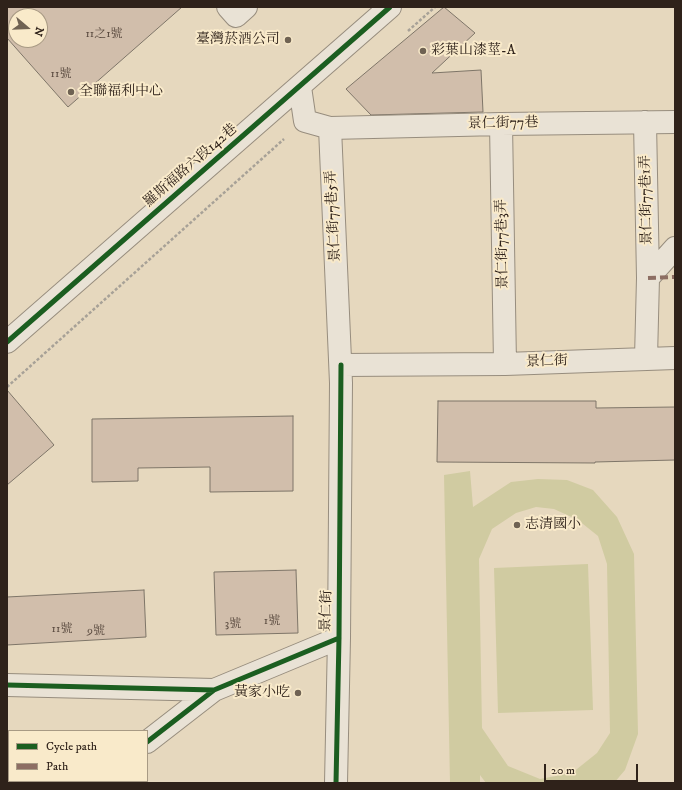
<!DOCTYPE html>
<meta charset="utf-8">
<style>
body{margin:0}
#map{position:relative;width:682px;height:790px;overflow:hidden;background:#e6d8be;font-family:"IM FELL DW Pica",serif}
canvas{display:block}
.frame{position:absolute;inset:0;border:8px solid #2f221a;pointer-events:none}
.legend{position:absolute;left:8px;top:730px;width:140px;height:52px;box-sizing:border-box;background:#f9eaca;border:1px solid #a89a84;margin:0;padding:5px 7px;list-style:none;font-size:12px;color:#2f221a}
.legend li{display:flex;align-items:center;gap:8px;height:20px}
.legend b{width:20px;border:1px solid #a89a84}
.north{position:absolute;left:8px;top:8px;width:40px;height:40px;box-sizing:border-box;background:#f9eaca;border:1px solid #a89a84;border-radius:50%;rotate:109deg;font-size:11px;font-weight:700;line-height:16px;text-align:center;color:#2f221a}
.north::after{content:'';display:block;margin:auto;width:14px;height:18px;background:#6f6253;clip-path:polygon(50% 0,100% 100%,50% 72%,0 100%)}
.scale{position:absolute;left:544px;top:764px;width:94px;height:18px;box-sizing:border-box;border:2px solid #2f221a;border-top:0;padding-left:5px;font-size:12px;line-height:14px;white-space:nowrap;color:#2f221a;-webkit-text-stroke:3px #f9eaca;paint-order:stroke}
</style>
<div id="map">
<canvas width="682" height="790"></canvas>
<div class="frame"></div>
<ul class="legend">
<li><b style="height:5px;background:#1b5e20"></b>Cycle path</li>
<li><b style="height:5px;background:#8d6e63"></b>Path</li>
</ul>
<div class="north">N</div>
<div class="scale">20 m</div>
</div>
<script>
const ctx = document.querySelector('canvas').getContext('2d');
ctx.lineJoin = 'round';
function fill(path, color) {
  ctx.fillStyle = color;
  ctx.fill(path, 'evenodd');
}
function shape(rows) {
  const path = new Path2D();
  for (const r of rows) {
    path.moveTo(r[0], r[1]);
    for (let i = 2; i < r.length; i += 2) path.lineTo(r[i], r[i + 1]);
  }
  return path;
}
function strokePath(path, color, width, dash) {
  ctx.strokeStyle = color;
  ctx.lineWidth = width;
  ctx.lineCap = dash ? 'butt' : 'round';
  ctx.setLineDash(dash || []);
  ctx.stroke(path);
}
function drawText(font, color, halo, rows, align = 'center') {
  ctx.font = font + ' "IM FELL DW Pica","Noto Serif TC",serif';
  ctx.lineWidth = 4;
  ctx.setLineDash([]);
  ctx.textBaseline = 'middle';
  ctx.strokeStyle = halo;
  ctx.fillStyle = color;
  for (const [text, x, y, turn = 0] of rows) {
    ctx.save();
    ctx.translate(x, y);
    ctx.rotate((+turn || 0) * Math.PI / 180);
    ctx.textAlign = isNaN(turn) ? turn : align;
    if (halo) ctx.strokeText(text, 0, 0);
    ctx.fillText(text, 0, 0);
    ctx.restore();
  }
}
const green = shape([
 [470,471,473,507,511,482,538,479,567,480,593,490,617,517,634,554,638,734,625,770,614,783,486,783,480,775,480,783,450,783,444,475],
 [536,507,554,509,578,520,598,536,607,564,610,733,597,753,572,773,540,779,508,766,482,728,479,559,492,529,516,513],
 [588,564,593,710,498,713,494,568]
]);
const building = shape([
 [7,7,182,7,68,107,7,38,7,7],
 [16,16,40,16,40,40,16,40,16,16],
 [444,7,475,33,432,73,481,70,483,112,371,115,346,89,444,7],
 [7,390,54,445,7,485,7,390],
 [438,401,596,401,596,408,675,407,675,460,595,462,595,463,437,462,438,401],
 [293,416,293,491,210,492,210,467,138,468,138,481,92,482,92,419,293,416],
 [296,570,298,633,216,635,214,572,296,570],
 [144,590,146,637,7,645,7,597,144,590]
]);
const path = shape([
 [408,31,435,7],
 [7,387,284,139]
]);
const minor = shape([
 [228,7,236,16,246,7],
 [300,87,305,121,330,128,341,383,339,638,336,783],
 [645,122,648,278,646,358],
 [501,124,505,364],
 [330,128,501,124,675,122],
 [648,278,675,248],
 [7,342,390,7],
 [341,365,505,364,675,358],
 [7,685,214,690],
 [147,742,214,690,339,638],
 [92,783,95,781]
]);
const quiet = shape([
 [648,278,675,277]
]);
const cycleway = shape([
 [7,342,390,7],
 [7,685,214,690],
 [147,742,214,690,339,638],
 [336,783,339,638,341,365]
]);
const markers = [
 [288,40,4,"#6f6253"],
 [423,51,4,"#6f6253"],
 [71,92,4,"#6f6253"],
 [517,525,4,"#6f6253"],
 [298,693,4,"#6f6253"]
];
const numberNames = [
 ["11之1號",104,35],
 ["11號",61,75],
 ["1號",272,622],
 ["3號",233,625],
 ["11號",62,630],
 ["9號",96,632]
];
const poiNames = [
 ["臺灣菸酒公司",280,40,"right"],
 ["彩葉山漆莖-A",431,51],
 ["全聯福利中心",79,92],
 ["志清國小",525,525],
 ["黃家小吃",290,693,"right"]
];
const streetNames = [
 ["景仁街77巷",503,124,-1],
 ["羅斯福路六段142巷",191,166,-41],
 ["景仁街77巷1弄",647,200,-91],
 ["景仁街77巷5弄",334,216,-93],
 ["景仁街77巷3弄",503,244,-91],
 ["景仁街",547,362,-2],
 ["景仁街",327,611,-88]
];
fill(green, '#d0cba1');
fill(building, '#d1beab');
strokePath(building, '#7e7568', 1);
strokePath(minor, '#978d7e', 24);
strokePath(path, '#a7a197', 2.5, [3, 2]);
strokePath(minor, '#e9e2d5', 22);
strokePath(quiet, '#8d6e63', 4, [8, 4]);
strokePath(cycleway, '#1b5e20', 5);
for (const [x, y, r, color] of markers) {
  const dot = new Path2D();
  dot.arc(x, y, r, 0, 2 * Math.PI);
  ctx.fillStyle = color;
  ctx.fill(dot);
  strokePath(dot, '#f9eaca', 1.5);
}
drawText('12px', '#58493e', null, numberNames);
drawText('14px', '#2f221a', '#f9eaca', poiNames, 'left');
drawText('14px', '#2f221a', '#f9eaca', streetNames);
</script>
